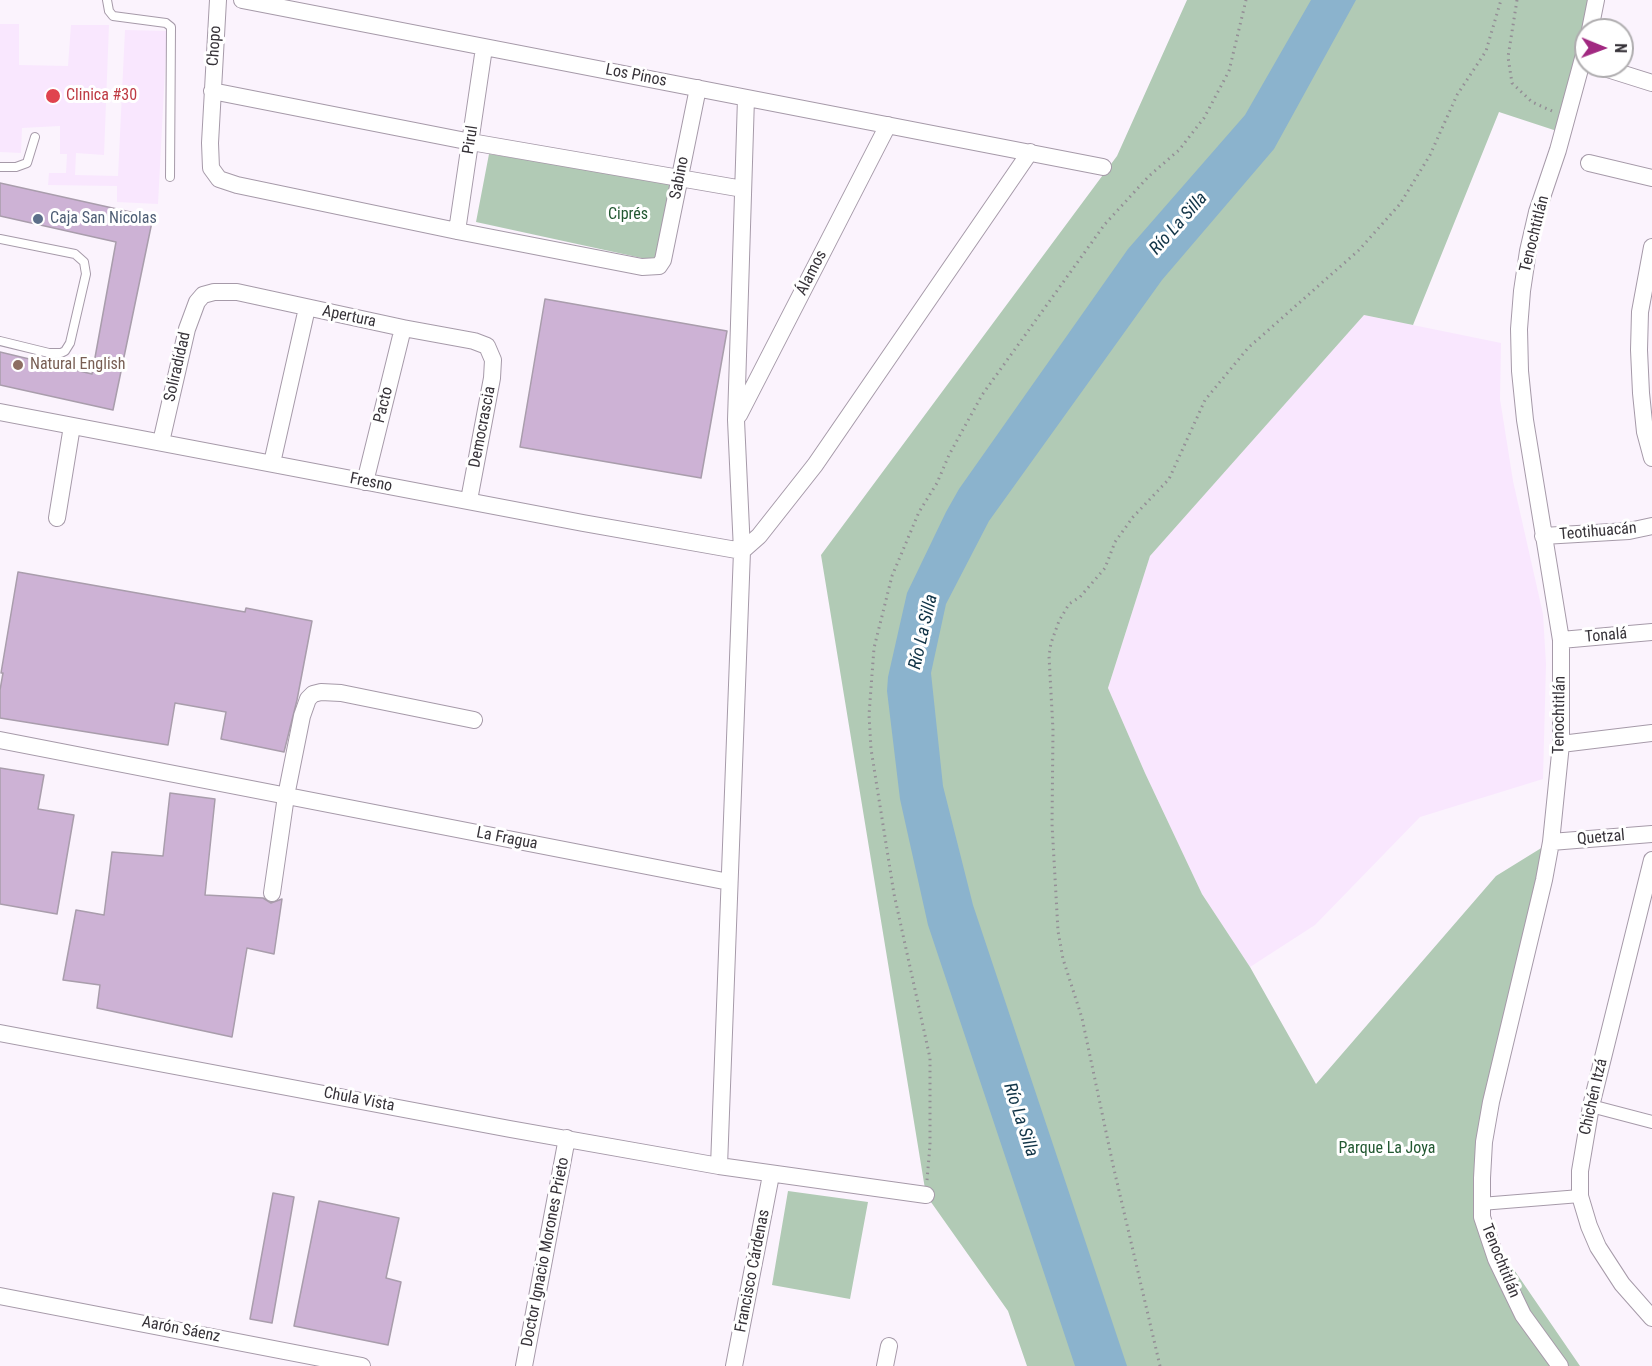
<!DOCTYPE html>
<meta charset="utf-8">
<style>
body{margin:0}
#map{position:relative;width:1652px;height:1366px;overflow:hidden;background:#fbf3fd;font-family:"Roboto Condensed",sans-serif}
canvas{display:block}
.north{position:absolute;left:1574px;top:18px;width:60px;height:60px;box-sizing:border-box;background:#fff;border:2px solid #afadaf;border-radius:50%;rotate:91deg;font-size:16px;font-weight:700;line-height:24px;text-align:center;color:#363238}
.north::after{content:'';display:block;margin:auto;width:21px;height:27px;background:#a12981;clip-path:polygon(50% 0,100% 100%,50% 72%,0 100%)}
</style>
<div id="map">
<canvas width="1652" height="1366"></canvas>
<div class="north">N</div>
</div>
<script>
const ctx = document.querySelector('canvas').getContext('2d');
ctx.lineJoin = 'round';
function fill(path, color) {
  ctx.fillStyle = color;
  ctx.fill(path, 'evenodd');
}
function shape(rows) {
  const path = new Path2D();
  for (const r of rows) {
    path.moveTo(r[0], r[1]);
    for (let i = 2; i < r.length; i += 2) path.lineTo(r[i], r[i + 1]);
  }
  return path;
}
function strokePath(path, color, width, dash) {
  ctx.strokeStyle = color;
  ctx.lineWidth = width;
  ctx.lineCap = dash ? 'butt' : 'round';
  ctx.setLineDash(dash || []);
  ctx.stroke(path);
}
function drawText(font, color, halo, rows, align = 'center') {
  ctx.font = font + ' "Roboto Condensed",sans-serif';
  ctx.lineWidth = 6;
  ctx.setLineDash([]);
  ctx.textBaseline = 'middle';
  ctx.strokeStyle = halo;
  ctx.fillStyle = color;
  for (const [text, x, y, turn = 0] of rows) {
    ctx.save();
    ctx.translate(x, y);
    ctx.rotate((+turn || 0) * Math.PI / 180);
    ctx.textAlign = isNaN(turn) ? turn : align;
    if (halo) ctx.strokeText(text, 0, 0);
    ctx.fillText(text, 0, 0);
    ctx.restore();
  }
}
const built = shape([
 [0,24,19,24,19,65,68,66,71,25,109,25,104,155,76,153,75,175,118,176,125,30,167,31,158,204,117,202,117,186,48,185,49,173,66,173,67,154,60,154,60,126,22,128,21,153,0,152],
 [1364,315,1501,343,1500,399,1513,481,1543,614,1546,664,1543,779,1420,817,1315,925,1250,967,1202,894,1145,773,1108,688,1150,556]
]);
const green = shape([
 [1187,0,1596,0,1586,30,1586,47,1563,133,1499,112,1413,325,1364,315,1150,556,1108,688,1145,773,1202,894,1250,967,1316,1084,1496,876,1551,842,1491,1102,1484,1226,1580,1366,1027,1366,1008,1311,926,1195,821,555,1117,156],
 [489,154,674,182,660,262,476,222],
 [788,1191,868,1202,850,1299,772,1285]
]);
const water = shape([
 [1311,0,1356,0,1274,149,1162,280,989,521,946,604,931,673,943,786,973,905,1127,1366,1075,1366,928,925,900,799,887,691,888,677,907,593,946,512,959,489,1128,249,1245,115]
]);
const building = shape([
 [0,183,153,217,113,410,0,385,0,352,92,374,116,242,0,216,0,183],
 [545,299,727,331,701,478,520,447,545,299],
 [18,572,245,612,246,608,312,621,297,700,284,752,221,739,226,712,175,703,168,745,0,718,0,690,3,673,1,673,18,572],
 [0,768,44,775,38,809,74,815,57,914,0,904,0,768],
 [170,793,215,799,205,895,263,898,271,903,282,899,274,954,247,948,232,1037,97,1008,100,985,63,980,76,910,104,915,112,852,163,856,170,793],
 [273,1193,294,1197,272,1323,250,1319,273,1193],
 [319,1201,399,1218,386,1278,401,1282,388,1345,294,1326,319,1201]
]);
const path = shape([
 [1517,0,1508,57,1512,83,1532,102,1552,111],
 [927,1180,930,1145,930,1058,894,894,871,749,869,715,874,648,892,576,919,512,937,483,949,455,982,395,1105,224,1149,176,1179,150,1204,118,1229,71,1246,0],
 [1160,1366,1113,1165,1082,1018,1063,959,1058,931,1052,824,1053,730,1049,656,1051,643,1059,621,1069,604,1080,597,1105,568,1115,542,1133,517,1169,479,1205,400,1248,348,1359,250,1400,204,1430,155,1457,95,1486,51,1501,0]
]);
const service = shape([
 [107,0,109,11,113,16,166,23,171,27,170,177],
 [0,167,16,167,27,163,35,137],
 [0,239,75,254,84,262,86,274,70,343,65,351,61,353,49,353,0,341]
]);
const pedestrian = shape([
 [1591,1106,1652,1122],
 [1481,1204,1580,1196]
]);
const minor = shape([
 [218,0,210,143,211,168,219,179,237,185,457,231,642,267,659,266,663,260,698,88],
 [242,0,1103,167],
 [1590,30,1596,0],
 [1598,66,1652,83],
 [212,91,471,142,743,189],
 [1589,163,1652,178],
 [457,231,484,48],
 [1652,247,1640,312,1639,350,1641,393,1645,432,1652,458],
 [0,412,583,523,742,551,759,536,815,465,1030,152],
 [739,415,888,125],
 [161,442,187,329,197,302,203,295,214,292,237,292,403,328,474,341,487,346,493,360,492,378,469,500],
 [272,463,307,308],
 [365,482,403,328],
 [57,518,72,426],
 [1543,536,1629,531,1652,526],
 [1561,640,1652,632],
 [0,740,729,882],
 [1561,744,1652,733],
 [1551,842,1652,834],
 [1652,860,1591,1106,1580,1171,1580,1196,1589,1226,1598,1247,1622,1284,1652,1318],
 [272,893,286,796,302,716,308,699,313,694,321,692,341,693,474,720],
 [0,1033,510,1129,719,1166,926,1195],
 [719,1166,742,551,736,420,746,98],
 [0,1296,362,1366],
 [524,1366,567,1138],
 [734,1366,771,1175],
 [885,1366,889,1346],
 [1560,1366,1523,1315,1496,1259,1482,1217,1482,1178,1484,1142,1491,1102,1544,880,1551,842,1561,744,1561,640,1525,420,1520,371,1519,329,1522,291,1528,251,1537,212,1558,150,1586,47]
]);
const markers = [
 [53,96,8,"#e0444e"],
 [38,219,6,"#5c6f8a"],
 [18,365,6,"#8d6e63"]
];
const streetNames = [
 ["Chopo",215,46,-86],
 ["Los Pinos",636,76,11],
 ["Pirul",471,140,-81],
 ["Sabino",680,178,-79],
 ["Tenochtitlán",1535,234,-76],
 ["Álamos",812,273,-63],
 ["Apertura",349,317,12],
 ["Soliradidad",178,367,-77],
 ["Pacto",384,405,-76],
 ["Democrascia",483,427,-79],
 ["Fresno",371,483,11],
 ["Teotihuacán",1598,532,-5],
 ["Tonalá",1606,636,-5],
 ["Tenochtitlán",1560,715,-89],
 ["Quetzal",1601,838,-5],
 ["La Fragua",507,839,11],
 ["Chichén Itzá",1594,1097,-77],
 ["Chula Vista",359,1100,11],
 ["Doctor Ignacio Morones Prieto",546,1252,-79],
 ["Tenochtitlán",1500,1261,68],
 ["Francisco Cárdenas",753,1271,-79],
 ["Aarón Sáenz",181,1330,11]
];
const healthNames = [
 ["Clinica #30",66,96]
];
const parkNames = [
 ["Ciprés",628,215],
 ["Parque La Joya",1387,1149]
];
const serviceNames = [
 ["Caja San Nicolas",50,219]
];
const educationNames = [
 ["Natural English",30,365]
];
const waterNames = [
 ["Río La Silla",1179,224,-48],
 ["Río La Silla",924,632,-77],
 ["Río La Silla",1020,1120,72]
];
fill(built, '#f9e7fe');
fill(green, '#b1cab5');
fill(water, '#8bb3cd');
fill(building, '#cdb2d5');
strokePath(building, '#a99dac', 1.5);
strokePath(service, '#a69aa9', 10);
strokePath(pedestrian, '#a69aa9', 14);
strokePath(minor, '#a69aa9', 18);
strokePath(path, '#948e96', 3, [1.5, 4.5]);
strokePath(service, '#fff', 8);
strokePath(pedestrian, '#fff', 12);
strokePath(minor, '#fff', 16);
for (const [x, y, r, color] of markers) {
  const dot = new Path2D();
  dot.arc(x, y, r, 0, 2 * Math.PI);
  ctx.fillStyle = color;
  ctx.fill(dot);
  strokePath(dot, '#fff', 2);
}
drawText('16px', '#363238', '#fff', streetNames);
drawText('16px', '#be3a42', '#fff', healthNames, 'left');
drawText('16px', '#225831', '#fff', parkNames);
drawText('16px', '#4e5e75', '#fff', serviceNames, 'left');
drawText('16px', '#785e54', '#fff', educationNames, 'left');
drawText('italic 18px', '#103346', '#fff', waterNames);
</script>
